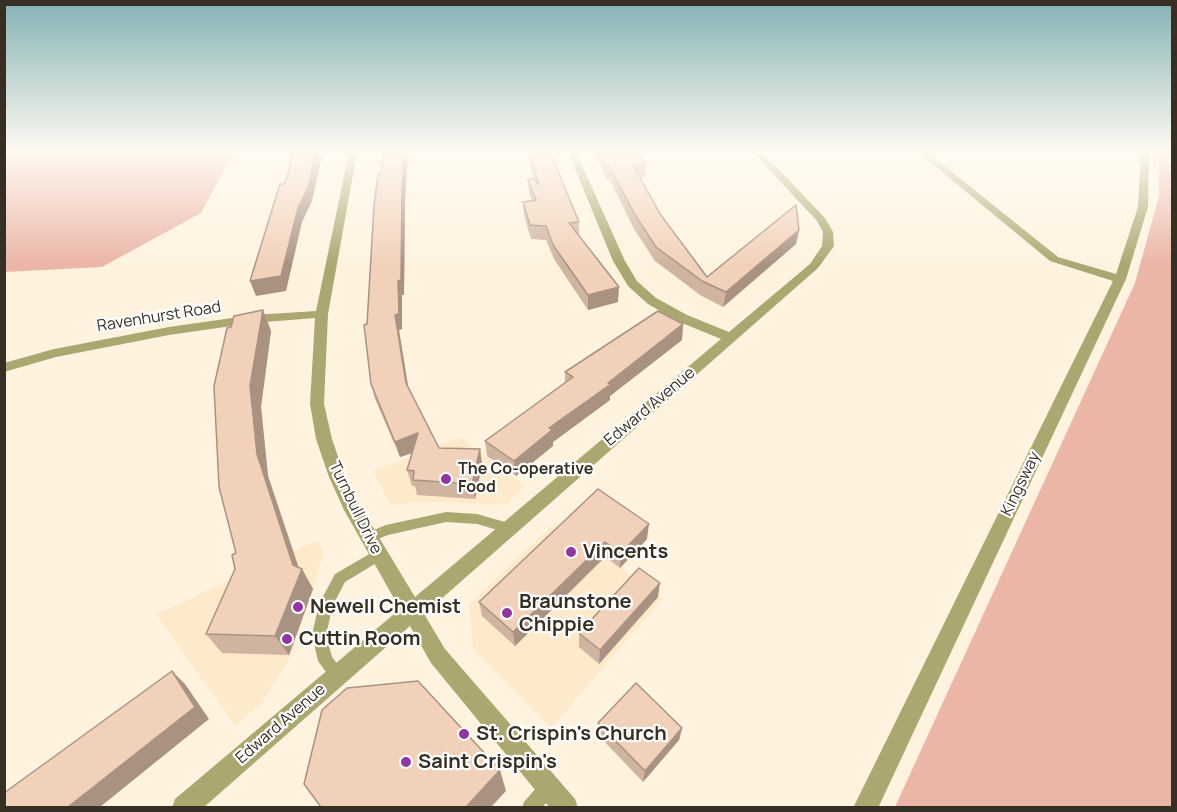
<!DOCTYPE html>
<style>
body{margin:0}
#map{position:relative;width:1177px;height:812px;overflow:hidden;background:#fff3e0;font-family:Manrope,sans-serif}
canvas{display:block}
.frame{position:absolute;inset:0;border:6px solid #372f23;pointer-events:none}
</style>
<div id="map">
<canvas width="1177" height="812"></canvas>
<div class="frame"></div>
</div>
<script>
const ctx = document.querySelector('canvas').getContext('2d');
ctx.lineJoin = 'round';
function fill(path, color) {
  ctx.fillStyle = color;
  ctx.fill(path, 'evenodd');
}
function shape(rows) {
  const path = new Path2D();
  for (const r of rows) {
    path.moveTo(r[0], r[1]);
    for (let i = 2; i < r.length; i += 2) path.lineTo(r[i], r[i + 1]);
  }
  return path;
}
function strokePath(path, color, width, dash) {
  ctx.strokeStyle = color;
  ctx.lineWidth = width;
  ctx.lineCap = dash ? 'butt' : 'round';
  ctx.setLineDash(dash || []);
  ctx.stroke(path);
}
function drawText(font, color, halo, rows, align = 'center') {
  ctx.font = font + ' Manrope,sans-serif';
  ctx.lineWidth = 4.5;
  ctx.setLineDash([]);
  ctx.textBaseline = 'middle';
  ctx.strokeStyle = halo;
  ctx.fillStyle = color;
  for (const [text, x, y, turn = 0] of rows) {
    ctx.save();
    ctx.translate(x, y);
    ctx.rotate((+turn || 0) * Math.PI / 180);
    ctx.textAlign = isNaN(turn) ? turn : align;
    if (halo) ctx.strokeText(text, 0, 0);
    ctx.fillText(text, 0, 0);
    ctx.restore();
  }
}
const built = shape([
 [460,437,524,485,507,504,418,502,391,505,373,471],
 [556,522,663,599,551,728,473,648,469,604],
 [318,540,324,553,292,654,262,703,235,726,156,614]
]);
const green = shape([
 [5,152,234,152,201,213,102,267,5,272],
 [1159,152,1172,152,1172,807,895,807,1135,283,1159,196]
]);
const lane = shape([
 [446,512,477,514,512,524,514,528,512,532,508,533,477,524,446,522,388,535,368,543,364,542,362,538,364,534,386,525,446,512],
 [378,549,383,551,384,555,383,559,345,582,333,605,326,635,332,657,342,670,344,675,342,680,337,682,332,680,318,661,312,635,319,604,335,574,378,549],
 [548,779,554,781,556,787,554,793,542,808,522,808,524,802,542,781,548,779]
]);
const street = shape([
 [349,152,357,152,328,314,324,404,332,439,345,477,360,506,415,597,721,339,677,321,648,304,628,286,613,261,568,152,576,152,625,261,637,281,656,298,687,315,729,332,810,264,822,246,823,232,817,221,753,152,762,152,825,218,833,232,834,246,818,268,424,614,445,649,575,799,578,808,550,808,431,663,410,626,203,808,172,808,175,799,400,609,344,510,329,477,316,439,310,404,315,318,253,323,169,335,56,357,4,372,4,363,54,349,169,327,253,315,316,311,349,152],
 [918,152,927,152,1058,257,1116,274,1138,207,1141,152,1149,152,1148,207,1126,279,878,808,853,808,1113,281,1050,261,918,152]
]);
const wall = shape([
 [526,152,550,152,579,222,579,237,618,302,588,310,554,259,546,240,531,239,524,215,523,202,532,201,529,194,528,180,534,178],
 [594,152,639,152,646,164,645,177,640,177,660,214,707,277,799,230,796,244,723,307,700,295,655,261,634,229,610,180,607,180],
 [405,202,404,295,402,295,402,329,399,330,408,387,439,448,480,449,482,465,475,499,417,495,415,486,412,486,407,470,413,453,400,457,375,399,371,384,367,324],
 [263,310,271,331,261,407,268,476,299,568,302,569,313,589,289,655,222,653,206,634,235,569,236,553],
 [683,324,682,340,610,396,610,400,553,442,553,446,516,476,487,456,485,441,565,383,565,372],
 [598,489,647,539,620,568,605,557,515,646,482,616,479,602],
 [658,597,599,664,579,647,579,633],
 [598,723,682,728,679,740,643,782,598,735]
]);
const shadedWall = shape([
 [316,152,323,152,312,201,302,222,286,291,256,296,250,281,298,208],
 [404,152,408,152,405,202,404,295,402,295,402,329,399,330,410,398,406,383,395,315,398,281,402,188],
 [799,230,796,244,723,307,726,292],
 [619,287,618,302,588,310,588,295],
 [263,310,271,331,261,407,268,476,300,572,302,569,313,589,289,655,275,636,293,565,257,454,250,386],
 [683,324,682,340,610,396,610,400,553,442,553,446,516,476,514,461,549,428],
 [418,433,423,449,400,457,395,442],
 [480,449,482,465,475,499,472,484],
 [649,524,647,539,620,568,621,553],
 [605,542,605,557,515,646,513,632],
 [660,583,658,597,599,664,600,650],
 [172,671,185,684,209,719,100,807,68,807],
 [682,728,679,740,643,782,645,771],
 [500,770,506,791,491,807,466,807]
]);
const building = shape([
 [293,152,316,152,308,188,298,208,281,276,250,281,280,184,284,184,288,174,293,152],
 [383,152,404,152,402,188,401,280,398,281,399,314,395,315,406,383,439,448,480,449,472,484,413,480,414,471,407,470,418,433,395,442,371,384,364,325,367,324,374,206,378,174,381,174,383,152],
 [529,152,550,152,579,222,569,223,619,287,588,295,553,245,546,226,530,225,523,202,536,200,528,180,533,178,539,185,529,152],
 [600,152,639,152,646,164,633,165,660,214,707,277,796,205,799,230,726,292,702,281,656,247,635,215,610,167,607,167,600,152],
 [263,310,250,386,257,454,293,565,302,569,275,636,206,634,235,569,232,555,236,553,219,487,214,386,227,328,231,327,234,316,263,310],
 [658,311,683,324,608,383,611,384,549,428,552,430,514,461,485,441,573,377,565,372,658,311],
 [598,489,649,524,621,553,605,542,513,632,479,602,598,489],
 [639,568,660,583,600,650,579,633,639,568],
 [172,671,195,707,68,807,4,807,4,793,172,671],
 [418,681,500,770,466,807,321,807,304,784,322,710,347,688,418,681],
 [636,683,682,728,645,771,598,723,636,683]
]);
const markers = [
 [446,479,6,"#9036a1"],
 [571,552,6,"#9036a1"],
 [298,607,6,"#9036a1"],
 [507,613,6,"#9036a1"],
 [287,639,6,"#9036a1"],
 [464,734,6,"#9036a1"],
 [406,762,6,"#9036a1"]
];
const streetNames = [
 ["Ravenhurst Road",159,317,-9],
 ["Edward Avenue",650,407,-40],
 ["Kingsway",1021,484,-64],
 ["Turnbull Drive",355,508,64],
 ["Edward Avenue",281,724,-41]
];
const poiNames = [
 ["The Co-operative",458,470],
 ["Food",458,488]
];
const nearPoinames = [
 ["Vincents",583,552],
 ["Braunstone",519,602],
 ["Chippie",519,625],
 ["Newell Chemist",310,607],
 ["Cuttin Room",299,639],
 ["St. Crispin's Church",476,734],
 ["Saint Crispin's",418,762]
];
fill(built, '#fdeacb');
fill(green, '#ebb5a8');
fill(lane, '#aaa771');
fill(street, '#aaa771');
fill(wall, '#cfb4a0');
fill(shadedWall, '#a99282');
fill(building, '#f1d1ba');
strokePath(building, '#a99282', 1.5);
const sky = ctx.createLinearGradient(0, 0, 0, 266);
sky.addColorStop(0, '#84b2b5');
sky.addColorStop(0.57, '#fffaf1');
sky.addColorStop(1, '#fffaf100');
ctx.fillStyle = sky;
ctx.fillRect(0, 0, 1177, 266);
for (const [x, y, r, color] of markers) {
  const dot = new Path2D();
  dot.arc(x, y, r, 0, 2 * Math.PI);
  ctx.fillStyle = color;
  ctx.fill(dot);
  strokePath(dot, '#fff', 2);
}
drawText('16px', '#372f23', '#fff', streetNames);
drawText('bold 16px', '#372f23', '#fff', poiNames, 'left');
drawText('bold 20px', '#372f23', '#fff', nearPoinames, 'left');
</script>
